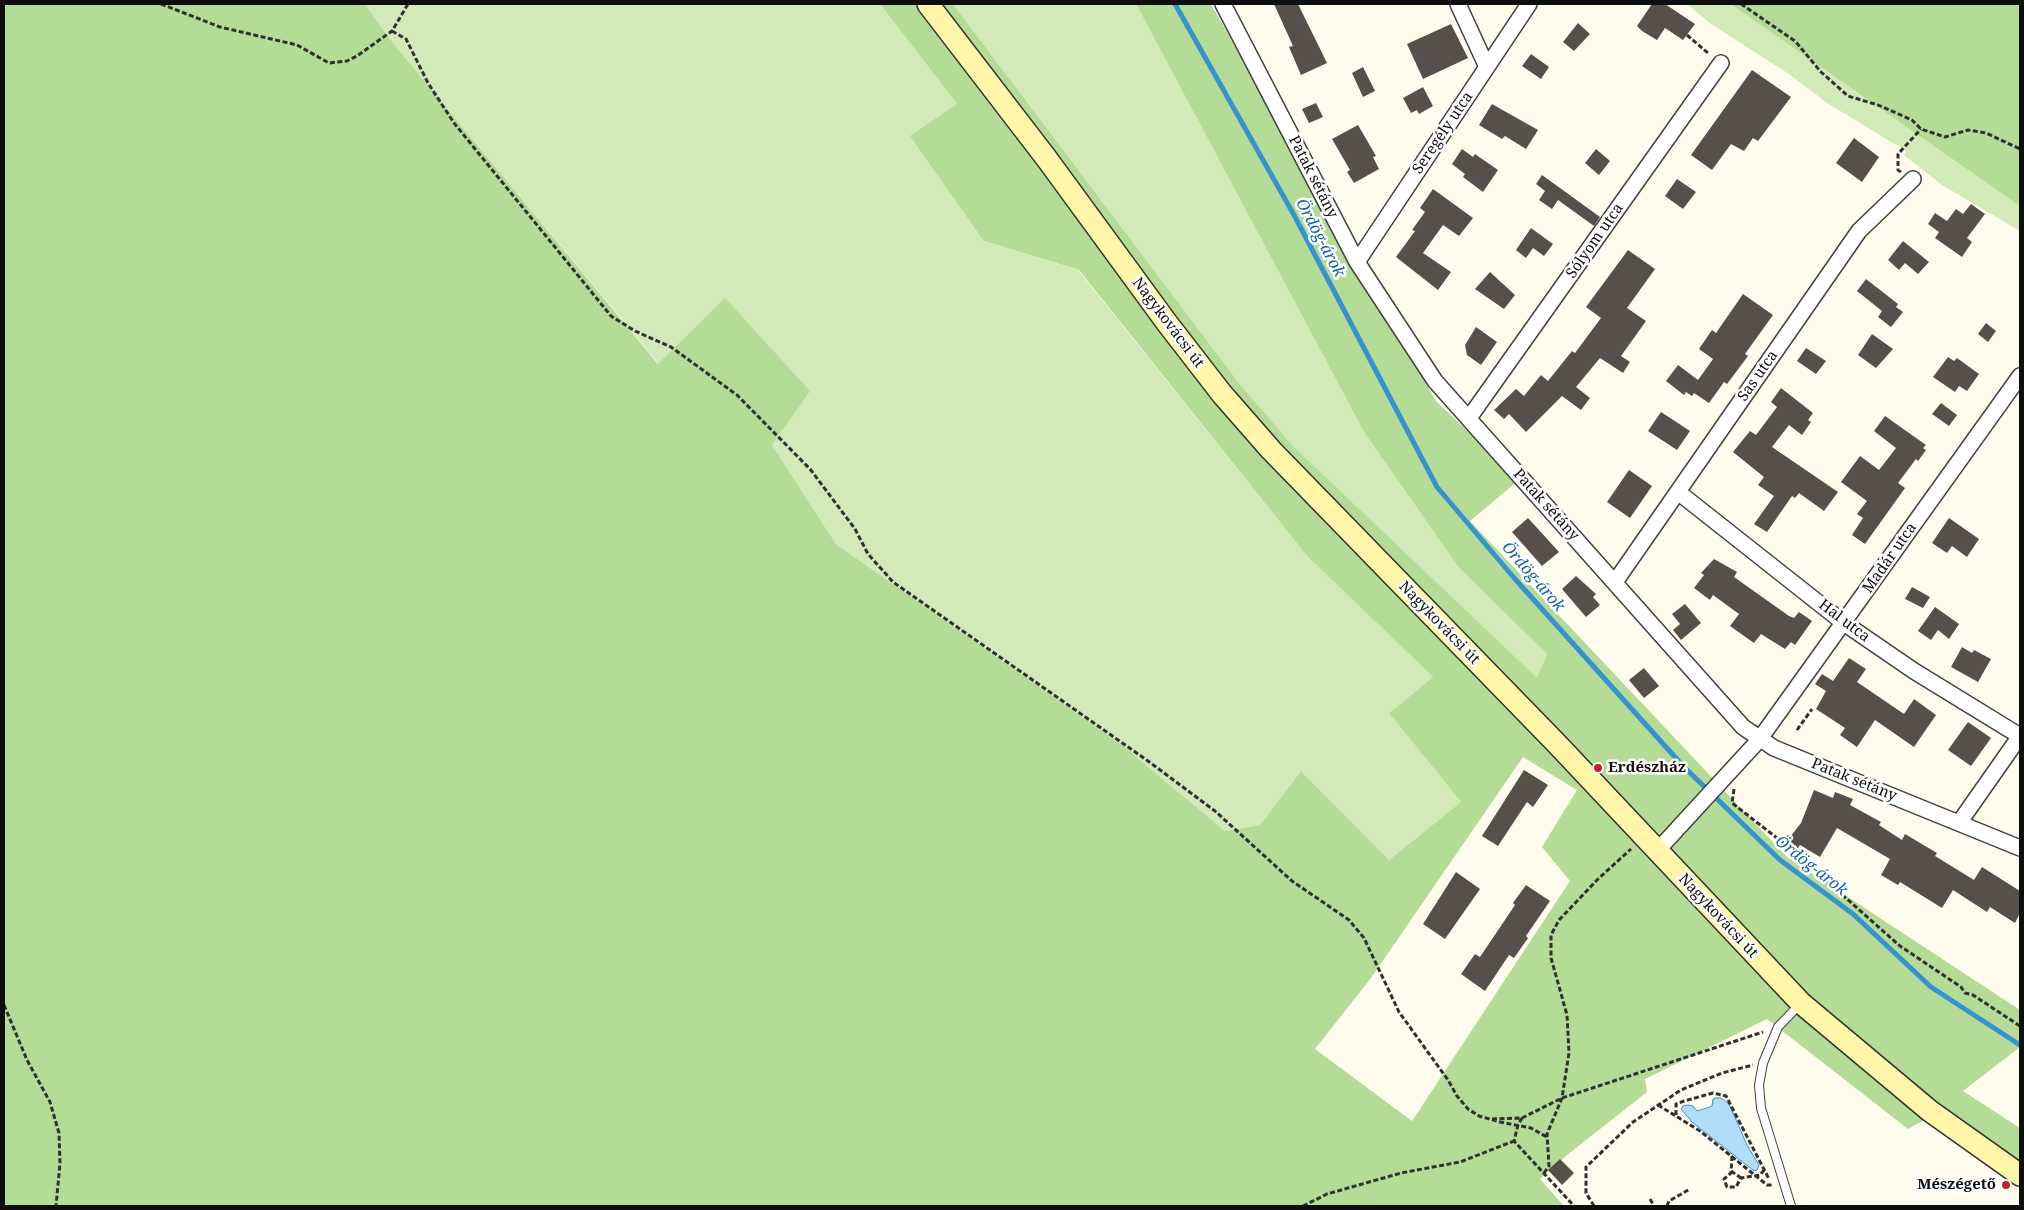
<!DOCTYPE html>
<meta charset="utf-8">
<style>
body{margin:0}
#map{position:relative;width:2024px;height:1210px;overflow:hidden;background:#fffcee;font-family:"Noto Serif",serif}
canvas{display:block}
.frame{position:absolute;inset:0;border:5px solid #0e0e0e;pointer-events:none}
</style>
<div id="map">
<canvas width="2024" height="1210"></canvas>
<div class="frame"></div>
</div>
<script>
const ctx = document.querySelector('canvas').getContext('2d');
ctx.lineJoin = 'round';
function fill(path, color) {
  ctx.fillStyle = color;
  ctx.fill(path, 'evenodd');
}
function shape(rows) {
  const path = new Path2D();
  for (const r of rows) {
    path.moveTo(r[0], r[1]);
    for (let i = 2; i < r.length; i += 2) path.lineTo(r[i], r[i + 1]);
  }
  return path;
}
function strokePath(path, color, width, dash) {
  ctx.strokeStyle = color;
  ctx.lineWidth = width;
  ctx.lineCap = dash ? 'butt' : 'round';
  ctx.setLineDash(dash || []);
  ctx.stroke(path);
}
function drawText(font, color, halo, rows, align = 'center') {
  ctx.font = font + ' "Noto Serif",serif';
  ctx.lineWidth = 5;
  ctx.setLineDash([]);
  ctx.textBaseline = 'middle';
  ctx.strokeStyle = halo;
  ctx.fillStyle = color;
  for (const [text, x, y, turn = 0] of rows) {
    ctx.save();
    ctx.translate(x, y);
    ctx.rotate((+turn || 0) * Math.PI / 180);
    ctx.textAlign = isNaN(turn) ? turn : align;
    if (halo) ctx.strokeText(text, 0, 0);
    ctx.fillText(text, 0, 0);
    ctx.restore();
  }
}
const green = shape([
 [365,4,880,4,957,104,984,241,1078,270,1307,556,1433,677,1389,713,1461,802,1389,860,1301,771,1260,825,1225,831,1122,745,836,544,772,445,809,391,725,299,659,364,389,38],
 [953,4,1136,4,1364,432,1459,568,1547,654,1537,679,1293,446,1239,383],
 [1687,4,2020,4,2020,231,1942,185,1904,155,1906,151,1827,103,1789,74,1711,24]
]);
const forest = shape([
 [4,4,365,4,389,38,658,364,725,298,810,391,772,445,836,544,1122,745,1225,831,1260,825,1301,771,1389,860,1461,802,1389,713,1433,677,1307,556,1079,270,984,241,910,136,957,104,880,4,953,4,1239,383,1293,446,1537,678,1547,654,1459,568,1364,432,1136,4,1211,4,1436,401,1519,480,1470,521,1787,857,2020,1010,2020,1047,1963,1091,2020,1128,2020,1163,1942,1110,1908,1129,1767,1019,1645,1079,1647,1092,1567,1155,1540,1179,1564,1206,4,1206],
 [1523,757,1577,790,1542,847,1570,881,1412,1121,1315,1049,1371,978],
 [1731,4,2020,4,2020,206]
]);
const water = shape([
 [1715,1098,1721,1098,1729,1104,1747,1145,1759,1165,1757,1170,1754,1171,1692,1122,1681,1109,1683,1106,1688,1105,1693,1106,1697,1111,1707,1108,1712,1106,1713,1099,1715,1098]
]);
const stream = shape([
 [1175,4,1294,215,1437,487,1515,579,1683,766,1780,860,1853,914,1931,987,2020,1045]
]);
const building = shape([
 [1274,4,1298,4,1327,63,1301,75,1289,47,1293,46],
 [1652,4,1665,4,1695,24,1683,40,1665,28,1657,40,1642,31,1637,26],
 [1578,23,1590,34,1574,51,1563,42],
 [1451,24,1468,58,1423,79,1407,44],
 [1531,54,1549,67,1541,79,1522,66],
 [1363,67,1375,91,1363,97,1352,73],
 [1752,70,1791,97,1758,141,1753,138,1744,151,1731,144,1712,170,1691,155],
 [1423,87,1433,106,1419,114,1417,110,1411,113,1403,98],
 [1316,103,1323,117,1309,123,1302,109],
 [1492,104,1538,130,1526,149,1505,136,1502,139,1479,125],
 [1358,125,1376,156,1373,157,1379,169,1354,183,1347,172,1350,170,1332,139],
 [1854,138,1879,157,1862,182,1836,163],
 [1462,149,1473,157,1475,154,1498,170,1483,192,1463,177,1465,174,1452,164],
 [1596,149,1610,161,1599,175,1585,163],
 [1542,175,1600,217,1594,226,1558,200,1552,209,1539,200,1545,191,1536,184],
 [1677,179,1696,192,1683,209,1665,196],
 [1433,189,1473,218,1459,236,1443,225,1423,253,1451,272,1438,290,1396,257,1415,231,1412,230,1425,212,1420,208],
 [1971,204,1985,214,1967,238,1972,242,1962,257,1935,238,1939,232,1928,224,1935,213,1947,221,1956,209,1963,214],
 [1531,228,1553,244,1544,256,1533,248,1526,258,1516,250],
 [1903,241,1929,262,1918,274,1905,263,1899,270,1888,260],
 [1628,250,1655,269,1627,308,1646,321,1621,356,1630,362,1623,373,1600,358,1576,387,1590,398,1581,410,1562,396,1526,432,1509,414,1504,419,1494,410,1516,389,1524,396,1541,375,1548,381,1572,351,1575,353,1601,318,1586,307],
 [1490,272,1515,295,1504,309,1475,289],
 [1866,279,1898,304,1896,307,1903,312,1891,327,1878,317,1882,311,1857,291],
 [1743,294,1773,315,1745,354,1748,356,1727,384,1724,382,1709,403,1694,393,1692,396,1686,392,1684,395,1666,381,1678,365,1698,380,1713,359,1699,349,1712,330,1716,333],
 [1986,323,1996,331,1988,342,1978,334],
 [1476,327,1497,342,1481,365,1467,355,1465,345],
 [1872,334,1893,349,1876,368,1858,355],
 [1806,348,1826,361,1816,374,1797,361],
 [1948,357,1954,361,1957,358,1979,374,1967,391,1959,386,1955,392,1933,377],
 [1781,388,1813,413,1808,420,1811,422,1802,435,1789,425,1772,447,1838,492,1824,511,1799,493,1795,498,1792,496,1767,532,1754,524,1774,496,1758,485,1764,477,1733,452,1750,431,1756,435,1777,407,1771,402],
 [1941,403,1957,415,1949,426,1932,414],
 [1661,412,1690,431,1677,450,1648,431],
 [1885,416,1926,445,1923,448,1926,450,1918,461,1916,459,1898,483,1905,488,1865,544,1852,535,1863,518,1857,514,1867,501,1841,482,1860,456,1879,470,1896,448,1874,431],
 [1629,470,1652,486,1630,518,1607,502],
 [1528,518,1559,552,1542,566,1512,532],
 [1949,518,1979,539,1967,557,1952,546,1947,553,1932,543],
 [1714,559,1737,572,1734,577,1789,616,1794,618,1799,612,1812,621,1795,645,1791,642,1785,649,1761,634,1754,643,1730,626,1739,614,1713,595,1710,600,1694,588,1704,575,1701,573],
 [1576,576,1596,594,1593,597,1600,605,1586,617,1562,589],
 [1912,587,1930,597,1923,608,1905,599],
 [1685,604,1701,623,1681,640,1673,630,1680,624,1672,614],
 [1935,607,1959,624,1949,639,1938,630,1931,640,1918,631],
 [1962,647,1972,653,1974,650,1991,659,1978,682,1951,667],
 [1849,658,1866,669,1857,682,1904,714,1914,699,1936,715,1914,747,1875,720,1857,747,1840,735,1845,728,1816,709,1826,691,1815,684,1822,674,1833,681],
 [1644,668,1659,686,1644,698,1629,680],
 [1968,722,1991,738,1971,766,1948,750],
 [1524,770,1548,785,1533,807,1527,802,1498,846,1482,836],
 [1814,790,1833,798,1835,792,1853,799,1850,805,1881,822,1879,825,1902,840,1905,834,1937,853,1935,856,1974,880,1982,867,2020,891,2020,913,2015,923,1990,907,1987,912,1953,890,1942,908,1900,882,1898,885,1881,875,1890,859,1837,828,1820,857,1800,845,1797,849,1787,841,1801,823],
 [1456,872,1480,889,1445,939,1423,924],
 [1526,885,1550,901,1526,936,1528,938,1514,958,1509,955,1485,991,1461,974,1475,954,1480,957,1515,905,1513,903],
 [1560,1159,1574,1173,1562,1185,1548,1170]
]);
const path = shape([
 [161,4,220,27,297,45,329,63,347,61,357,56,392,31,408,4],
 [1741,4,1795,41,1821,72,1848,96,1878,105,1912,120,1921,129,1945,137,1968,130,1986,133,2020,149],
 [392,31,406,39,428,83,454,123,611,316,635,331,671,347,737,395,810,469,855,529,868,554,893,582,1148,761,1215,811,1292,881,1349,920,1364,938,1399,1012,1448,1080,1457,1096,1468,1109,1479,1116,1500,1122,1531,1128,1547,1137],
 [1687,35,1709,54],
 [1901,172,1898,170,1898,154,1921,129],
 [1797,730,1812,709],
 [1734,789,1732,803,1786,845,1900,946,1961,987,1965,993,1973,995,2020,1026],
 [4,1005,27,1060,50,1102,59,1133,60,1163,56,1206],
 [1658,1105,1700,1131,1767,1185,1773,1185],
 [1676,1115,1676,1104,1684,1101,1713,1093,1726,1096,1769,1179],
 [1522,1118,1518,1125,1514,1141,1574,1206],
 [1492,1119,1522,1118,1562,1098,1763,1032],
 [1732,1156,1731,1173,1724,1179,1727,1187,1736,1187,1741,1178,1760,1175,1764,1170],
 [1731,1171,1741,1178],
 [1544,1173,1549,1166,1547,1134,1562,1098,1569,1053,1567,1015,1551,958,1551,935,1559,920,1598,879,1631,849],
 [1650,1199,1654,1206],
 [1303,1206,1327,1194,1401,1173,1460,1162,1514,1141],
 [1594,1206,1586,1193,1586,1167,1633,1122,1681,1090,1722,1073,1753,1065],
 [1667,1206,1669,1201,1690,1189]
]);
const lane = shape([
 [1791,1206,1761,1108,1759,1085,1763,1063,1778,1027,1799,1005]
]);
const street = shape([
 [1223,4,1357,262,1435,381,1743,727,1774,748,2020,848],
 [1458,4,1487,67],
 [1357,262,1529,4],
 [1469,418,1721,63],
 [1678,492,1844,623,1914,671,2020,736],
 [1615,582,1859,231,1913,179],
 [1959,823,2020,736],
 [1657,851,1759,740,2020,376]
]);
const secondary = shape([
 [928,4,1047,159,1167,323,1222,394,1271,450,1558,745,1801,1003,1930,1111,2020,1175]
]);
const markers = [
 [1598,768,5,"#c12228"],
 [2006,1185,5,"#c12228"]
];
const streetNames = [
 ["Seregély utca",1443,133,-56],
 ["Patak sétány",1313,177,63],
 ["Sólyom utca",1595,241,-55],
 ["Nagykovácsi út",1168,323,53],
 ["Sas utca",1758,376,-55],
 ["Patak sétány",1546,505,48],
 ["Madár utca",1890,558,-55],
 ["Hal utca",1844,621,37],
 ["Nagykovácsi út",1439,623,46],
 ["Patak sétány",1854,780,22],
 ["Nagykovácsi út",1718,916,47]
];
const poiNames = [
 ["Erdészház",1608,768],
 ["Mészégető",1996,1185,"right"]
];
const waterNames = [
 ["Ördög-árok",1320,238,62],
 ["Ördög-árok",1533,577,49],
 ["Ördög-árok",1811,866,38]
];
fill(green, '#d1eab7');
fill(forest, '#b4dc96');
fill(water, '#b2ddf8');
strokePath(water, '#3792d0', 1);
strokePath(stream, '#3792d0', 5);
fill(building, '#574f4a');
strokePath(lane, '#414141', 10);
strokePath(street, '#414141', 18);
strokePath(secondary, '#303030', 24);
strokePath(path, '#303030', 3, [5, 2.5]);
strokePath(lane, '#fff', 8);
strokePath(street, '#fff', 15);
strokePath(secondary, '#fff6a9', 21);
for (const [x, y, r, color] of markers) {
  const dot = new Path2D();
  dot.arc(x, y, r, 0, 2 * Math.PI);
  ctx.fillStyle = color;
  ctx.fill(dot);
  strokePath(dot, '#fff', 2);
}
drawText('15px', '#0e0e0e', '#fff', streetNames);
drawText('bold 15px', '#0e0e0e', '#fff', poiNames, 'left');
drawText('italic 16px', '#1463a3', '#fff', waterNames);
</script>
